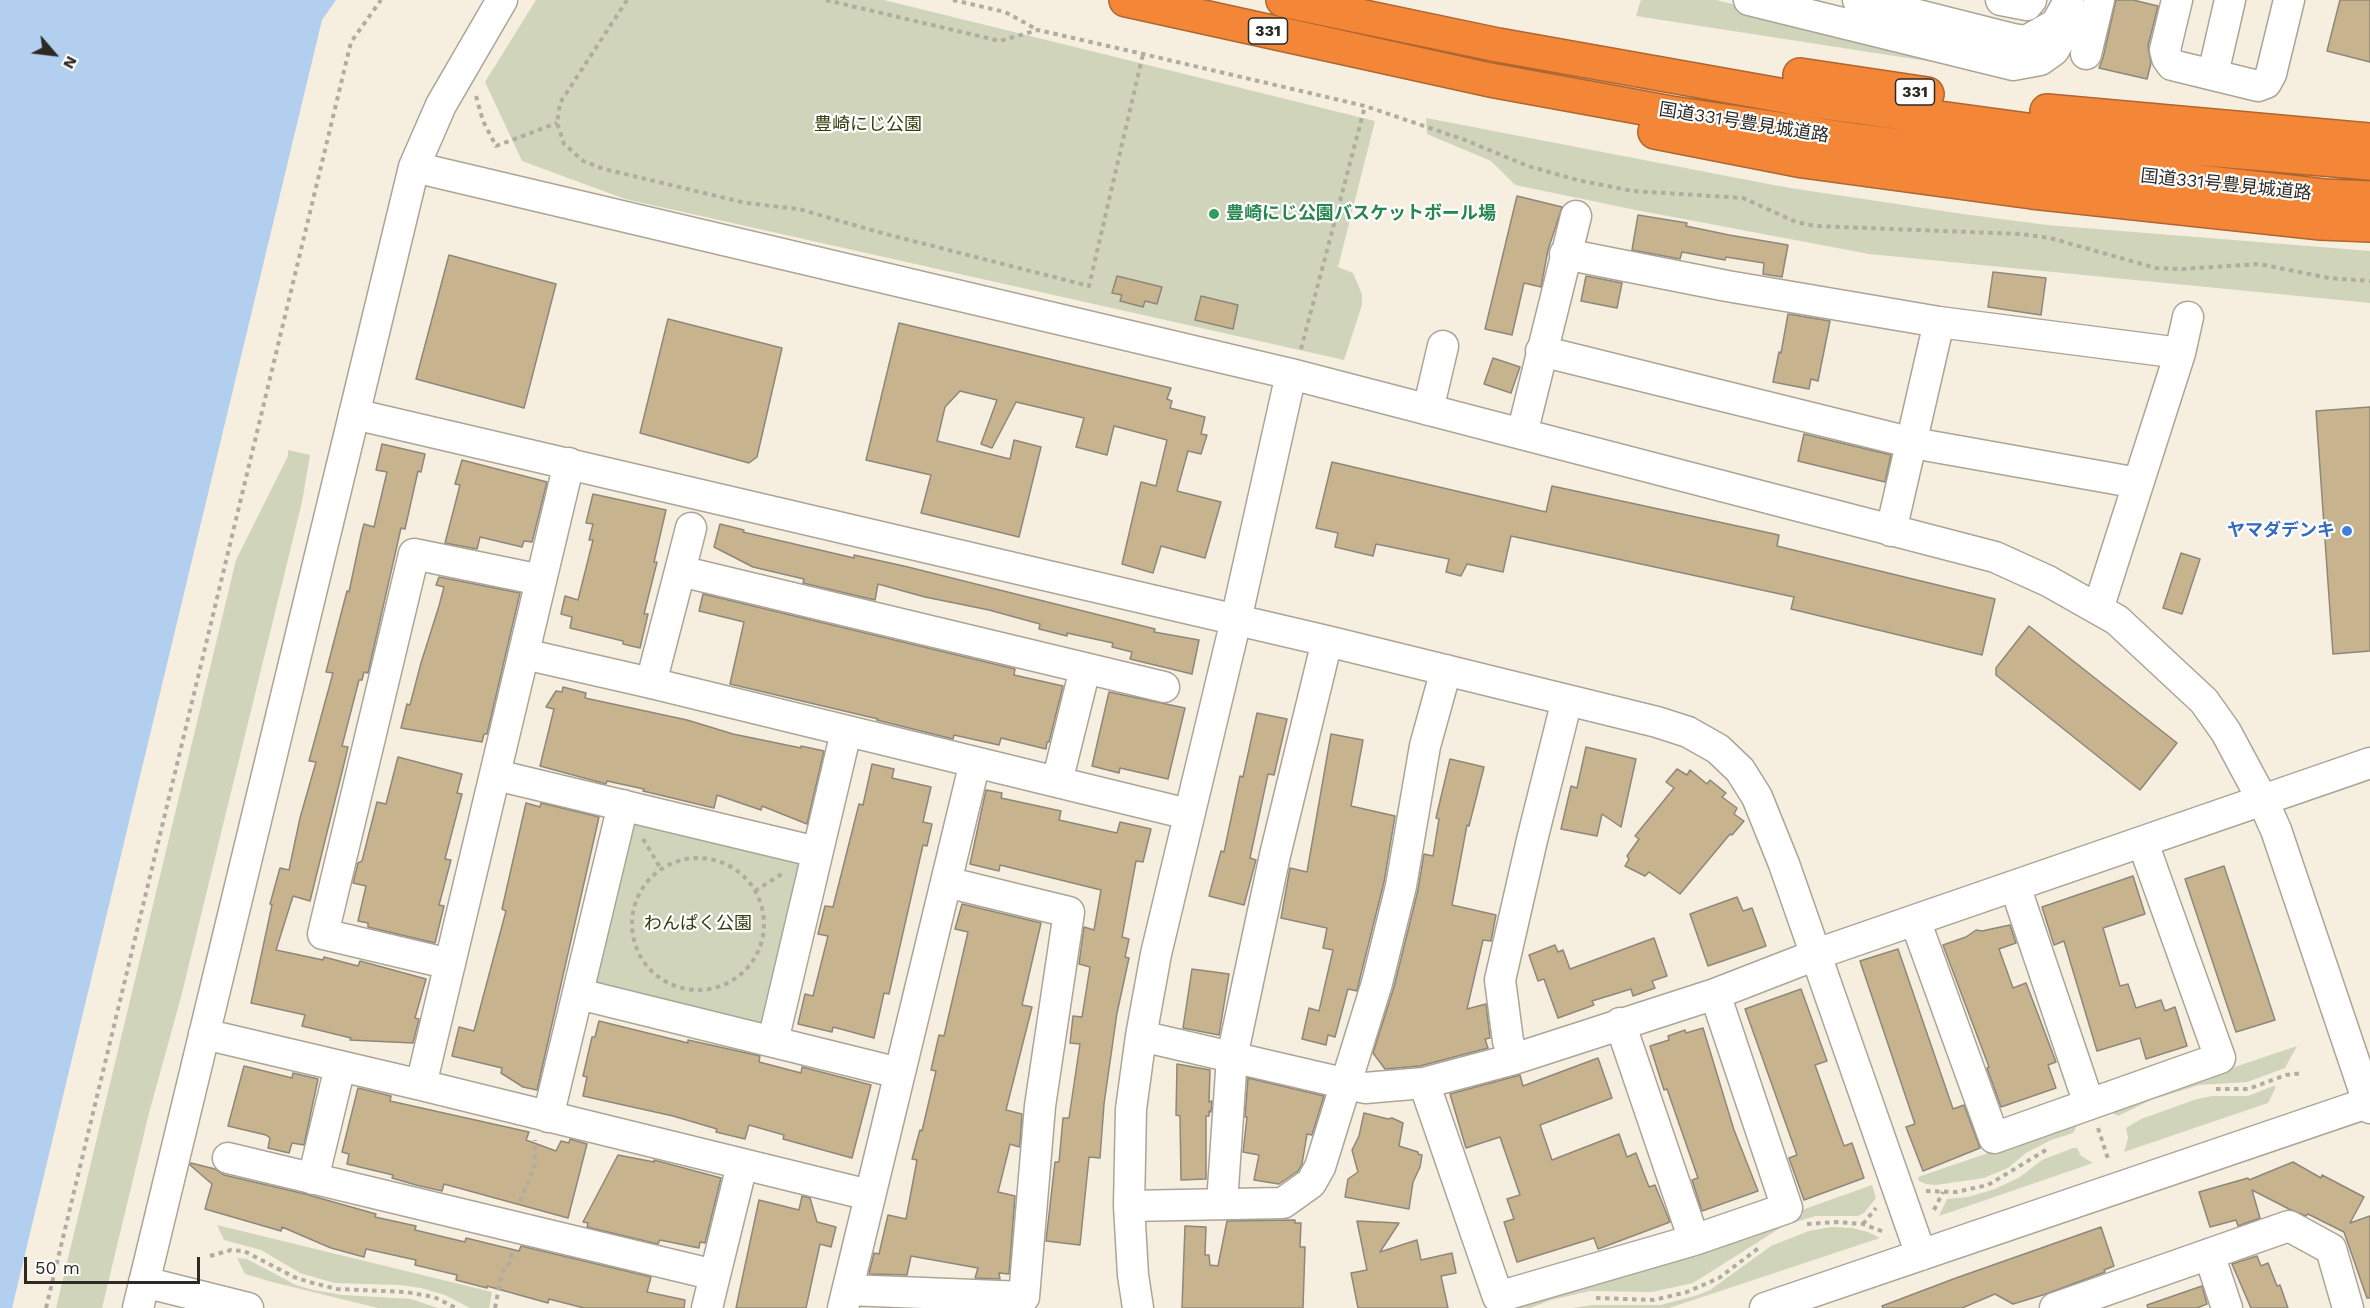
<!DOCTYPE html>
<meta charset="utf-8">
<style>
body{margin:0}
#map{position:relative;width:2370px;height:1308px;overflow:hidden;background:#f6efe0;font-family:"Work Sans",sans-serif}
canvas{display:block}
.north{position:absolute;left:24px;top:24px;width:60px;height:60px;-webkit-text-stroke:4px #fff;paint-order:stroke;rotate:118deg;font-size:16px;font-weight:700;line-height:24px;text-align:center;color:#2d2a25}
.north::after{content:'';display:block;margin:auto;width:21px;height:27px;background:#2d2a25;clip-path:polygon(50% 0,100% 100%,50% 72%,0 100%)}
.scale{position:absolute;left:24px;top:1257px;width:176px;height:27px;box-sizing:border-box;border:3px solid #2d2a25;border-top:0;padding-left:8px;font-size:18px;line-height:21px;white-space:nowrap;color:#2d2a25;-webkit-text-stroke:4px #fff;paint-order:stroke}
</style>
<div id="map">
<canvas width="2370" height="1308"></canvas>
<div class="north">N</div>
<div class="scale">50 m</div>
</div>
<script>
const ctx = document.querySelector('canvas').getContext('2d');
ctx.lineJoin = 'round';
function fill(path, color) {
  ctx.fillStyle = color;
  ctx.fill(path, 'evenodd');
}
function shape(rows) {
  const path = new Path2D();
  for (const r of rows) {
    if (r.length === 3) {
      path.moveTo(r[0] + r[2], r[1]);
      path.arc(r[0], r[1], r[2], 0, 2 * Math.PI);
      continue;
    }
    path.moveTo(r[0], r[1]);
    for (let i = 2; i < r.length; i += 2) path.lineTo(r[i], r[i + 1]);
  }
  return path;
}
function strokePath(path, color, width, dash) {
  ctx.strokeStyle = color;
  ctx.lineWidth = width;
  ctx.lineCap = dash ? 'butt' : 'round';
  ctx.setLineDash(dash || []);
  ctx.stroke(path);
}
function drawText(font, color, halo, rows, align = 'center') {
  ctx.font = font + ' "Work Sans","Noto Sans JP",sans-serif';
  ctx.lineWidth = 4.5;
  ctx.setLineDash([]);
  ctx.textBaseline = 'middle';
  ctx.strokeStyle = halo;
  ctx.fillStyle = color;
  for (const [text, x, y, turn = 0] of rows) {
    ctx.save();
    ctx.translate(x, y);
    ctx.rotate((+turn || 0) * Math.PI / 180);
    ctx.textAlign = isNaN(turn) ? turn : align;
    if (halo) ctx.strokeText(text, 0, 0);
    ctx.fillText(text, 0, 0);
    ctx.restore();
  }
}
const green = shape([
 [536,0,884,0,1375,121,1338,267,1353,273,1362,294,1362,305,1344,360,625,199,522,161,485,82],
 [1641,0,1716,0,1935,53,1998,72,1636,16],
 [1426,118,1784,187,1963,214,2047,225,2370,251,2370,303,1869,254,1636,210,1515,185,1491,161,1427,134],
 [288,450,310,455,302,502,181,997,149,1113,102,1308,56,1308,236,560,288,456],
 [638,820,799,858,804,866,764,1025,597,990,591,981,628,824],
 [2297,1046,2285,1068,2247,1082,2199,1085,2151,1100,2118,1116,2107,1110],
 [2273,1086,2276,1087,2268,1103,2124,1152,2128,1138,2126,1128,2141,1119,2197,1099,2212,1096,2248,1096],
 [2079,1122,2073,1133,2051,1140,2026,1153,2008,1168,1984,1178,1936,1185,1926,1184,1919,1181,1918,1177],
 [2073,1148,2077,1148,2081,1156,2093,1163,1939,1216,1947,1199,1968,1197,1995,1189,2020,1177,2042,1160],
 [1872,1185,1876,1198,1864,1213,1858,1216,1816,1216,1785,1225,1693,1283,1652,1292,1590,1291,1551,1300,1530,1308,1508,1308,1803,1215,1802,1210],
 [217,1225,492,1292,489,1308,470,1308,445,1295,421,1288,399,1285,335,1283,317,1278,300,1273,261,1250,224,1240],
 [1831,1227,1852,1228,1868,1232,1880,1238,1669,1308,1572,1308,1593,1305,1661,1305,1698,1295,1710,1290,1771,1246,1809,1231],
 [237,1258,247,1259,296,1285,313,1290,343,1295,411,1299,438,1308,378,1308,272,1282,245,1274]
]);
const water = shape([
 [0,0,336,0,322,20,12,1308,0,1308]
]);
const building = shape([
 [2116,0,2133,0,2158,6,2148,46,2151,63,2147,79,2099,68,2103,58,2116,0],
 [2340,0,2370,0,2370,62,2327,51,2340,0],
 [1517,196,1562,207,1548,250,1541,287,1524,283,1512,335,1485,329,1517,196],
 [1638,215,1687,223,1686,226,1729,235,1788,245,1782,277,1763,274,1764,263,1726,257,1725,260,1682,252,1680,259,1632,250,1638,215],
 [449,255,556,284,524,408,416,379,449,255],
 [1993,272,2046,278,2041,315,1988,307,1993,272],
 [1117,276,1162,287,1157,304,1145,301,1143,307,1120,301,1122,295,1112,293,1117,276],
 [1586,276,1622,283,1617,308,1581,301,1586,276],
 [1201,296,1238,305,1233,329,1195,320,1201,296],
 [1788,314,1830,321,1818,381,1811,379,1809,389,1773,382,1779,352,1781,353,1788,314],
 [668,319,782,348,757,457,749,463,640,433,668,319],
 [899,323,1171,388,1167,399,1172,401,1170,408,1205,417,1201,434,1207,435,1201,454,1188,451,1177,491,1221,502,1205,558,1161,546,1153,573,1122,564,1141,482,1156,486,1167,440,1114,426,1107,455,1076,447,1084,418,1016,402,992,448,981,444,997,400,960,391,945,407,937,441,1010,459,1014,440,1041,447,1019,537,921,513,931,475,866,460,899,323],
 [1493,358,1520,367,1511,393,1484,384,1493,358],
 [2370,407,2370,651,2333,654,2316,411,2370,407],
 [1804,434,1891,455,1885,482,1798,461,1804,434],
 [382,444,425,454,421,472,418,471,405,529,401,528,368,673,364,672,362,680,359,680,342,746,348,747,343,768,310,901,293,896,276,950,323,960,324,957,358,966,360,961,426,979,415,1018,419,1019,413,1043,350,1040,351,1038,302,1026,305,1015,251,1003,272,905,270,904,280,868,289,870,300,818,316,762,309,761,333,673,326,672,347,591,349,592,361,535,364,524,374,527,387,472,376,470,382,444],
 [462,460,547,482,532,542,524,541,522,547,480,537,477,549,445,543,460,485,455,484,462,460],
 [1332,462,1546,512,1552,486,1779,535,1777,546,1995,599,1982,655,1791,609,1794,597,1511,536,1503,572,1467,564,1461,576,1446,572,1449,559,1376,544,1373,556,1335,547,1338,533,1316,528,1332,462],
 [593,494,666,510,654,562,657,562,644,614,648,614,640,648,623,644,623,641,570,628,572,617,561,614,565,596,578,600,593,540,589,540,593,524,586,523,593,494],
 [720,524,744,530,743,532,854,558,854,555,908,567,1155,629,1154,632,1199,640,1192,674,1130,659,1132,652,1112,647,1113,643,1067,633,1067,636,1039,629,1040,624,989,610,925,597,878,584,875,600,803,583,804,579,753,567,714,547,720,524],
 [2181,553,2200,559,2182,614,2163,608,2181,553],
 [439,577,520,593,487,734,484,734,482,742,401,728,407,704,410,705,421,663,439,606,444,587,436,585,439,577],
 [703,594,1015,669,1014,675,1063,686,1049,742,1047,742,1046,749,1001,738,999,745,954,735,953,739,877,720,878,719,730,684,744,622,699,611,703,594],
 [2029,626,2177,743,2140,790,1996,675,1996,668,2029,626],
 [563,687,586,693,585,698,687,720,733,734,801,748,801,746,824,751,807,824,762,806,761,810,717,795,714,808,643,791,644,789,607,781,606,784,540,766,554,709,546,707,556,691,562,692,563,687],
 [1109,692,1185,708,1168,779,1120,768,1119,773,1092,766,1109,692],
 [1257,713,1287,719,1274,775,1268,774,1250,858,1256,860,1244,905,1209,896,1221,851,1224,852,1240,776,1243,777,1257,713],
 [1331,734,1363,740,1351,806,1395,816,1384,882,1360,978,1357,991,1348,989,1335,1037,1328,1035,1326,1045,1302,1039,1309,1008,1319,1011,1333,950,1323,948,1327,928,1281,918,1290,868,1307,872,1331,734],
 [1586,747,1636,759,1621,827,1602,814,1597,836,1561,829,1571,786,1577,788,1586,747],
 [398,757,462,774,457,793,462,794,445,859,451,860,439,905,444,906,435,943,368,927,368,923,358,921,366,886,353,883,358,863,362,861,377,802,386,804,398,757],
 [1450,759,1484,767,1469,826,1467,825,1452,905,1496,915,1491,941,1483,940,1467,1009,1486,1004,1490,1038,1485,1039,1488,1048,1420,1066,1385,1069,1373,1053,1394,987,1418,890,1424,854,1433,856,1439,819,1436,818,1450,759],
 [872,764,894,769,892,778,931,787,923,822,932,824,927,846,923,845,889,994,884,993,874,1038,833,1027,832,1032,798,1024,805,994,813,996,828,936,818,934,825,906,833,907,859,804,863,805,872,764],
 [1677,769,1687,775,1690,770,1707,784,1710,780,1726,793,1722,797,1737,808,1734,814,1744,821,1732,835,1730,834,1680,894,1649,872,1645,876,1625,866,1629,859,1627,856,1639,839,1635,836,1674,788,1666,782,1677,769],
 [986,790,1002,793,1001,798,1061,811,1059,820,1117,833,1120,822,1151,829,1143,862,1136,861,1122,937,1129,939,1125,957,1129,958,1117,1013,1104,1104,1100,1158,1089,1157,1080,1245,1046,1241,1055,1162,1059,1162,1063,1118,1069,1118,1080,1044,1070,1043,1073,1016,1082,1017,1090,967,1079,964,1084,927,1094,930,1101,890,1000,865,999,871,970,864,986,790],
 [526,803,540,807,541,803,599,817,537,1090,523,1087,501,1073,502,1068,452,1056,459,1027,474,1031,506,911,502,909,526,803],
 [2224,866,2275,1020,2236,1032,2185,879,2224,866],
 [2133,876,2145,914,2103,928,2120,986,2128,984,2136,1008,2161,1000,2165,1011,2175,1007,2187,1046,2146,1059,2140,1038,2097,1051,2064,941,2054,945,2042,907,2133,876],
 [1737,897,1743,911,1752,908,1766,946,1708,966,1690,914,1737,897],
 [962,904,1041,923,1022,1005,1032,1007,1006,1110,1022,1114,1020,1143,1019,1147,1010,1144,998,1192,1015,1196,1009,1274,999,1273,1000,1279,975,1278,978,1268,911,1256,907,1275,869,1274,874,1253,879,1254,888,1215,906,1219,917,1160,912,1159,920,1130,922,1131,936,1071,931,1070,939,1035,944,1036,968,932,955,929,962,904],
 [2010,925,2016,943,1999,949,2013,988,2026,983,2056,1062,2048,1065,2056,1088,2001,1107,1987,1068,1989,1067,1943,945,1966,937,1976,930,1982,931,2010,925],
 [1654,938,1667,976,1652,981,1655,988,1633,996,1631,989,1592,1001,1594,1005,1558,1018,1544,979,1538,981,1529,955,1555,945,1558,952,1563,950,1570,969,1654,938],
 [1898,949,1953,1109,1964,1105,1980,1148,1923,1171,1906,1127,1915,1124,1860,961,1898,949],
 [1192,969,1229,974,1219,1035,1183,1028,1192,969],
 [1801,989,1827,1061,1815,1065,1844,1146,1852,1143,1864,1178,1804,1200,1789,1158,1797,1155,1745,1009,1801,989],
 [599,1021,688,1043,688,1040,760,1056,759,1062,801,1073,802,1067,871,1085,852,1158,783,1139,784,1135,749,1125,745,1139,716,1132,717,1129,673,1116,583,1096,587,1077,583,1076,592,1037,595,1037,599,1021],
 [1703,1028,1734,1130,1758,1191,1702,1211,1692,1180,1698,1178,1667,1089,1664,1090,1650,1046,1669,1040,1668,1036,1685,1030,1686,1033,1703,1028],
 [1598,1058,1612,1098,1540,1125,1552,1160,1619,1134,1627,1157,1636,1153,1649,1187,1655,1185,1670,1222,1598,1249,1594,1238,1517,1262,1504,1222,1514,1219,1507,1199,1520,1195,1500,1137,1466,1148,1450,1094,1520,1075,1523,1086,1598,1058],
 [1177,1064,1210,1070,1209,1102,1212,1101,1211,1112,1209,1111,1209,1116,1206,1116,1206,1179,1181,1180,1180,1116,1176,1115,1177,1064],
 [244,1066,292,1078,293,1073,318,1079,304,1145,292,1143,289,1153,268,1148,270,1138,266,1135,228,1126,244,1066],
 [1248,1078,1324,1096,1312,1135,1307,1134,1302,1164,1298,1171,1279,1184,1254,1180,1259,1155,1243,1152,1247,1117,1245,1117,1248,1078],
 [358,1088,391,1096,390,1101,529,1132,526,1140,556,1151,561,1141,569,1143,570,1139,587,1144,568,1218,444,1184,442,1191,416,1185,392,1178,393,1175,347,1164,349,1154,342,1152,358,1088],
 [1364,1113,1388,1119,1392,1118,1403,1123,1399,1146,1418,1152,1418,1154,1422,1155,1420,1167,1413,1182,1409,1209,1345,1197,1348,1179,1358,1172,1352,1150,1359,1136,1364,1113],
 [618,1155,654,1162,654,1160,721,1178,705,1243,700,1242,699,1248,660,1240,658,1244,587,1227,588,1223,583,1222,618,1155],
 [2293,1162,2321,1178,2322,1175,2364,1197,2350,1223,2370,1216,2370,1298,2367,1298,2344,1232,2308,1214,2306,1216,2289,1209,2252,1190,2260,1218,2238,1226,2236,1220,2210,1227,2199,1192,2248,1178,2249,1180,2293,1162],
 [191,1163,215,1169,224,1175,305,1194,376,1214,375,1217,416,1226,415,1230,465,1242,466,1238,519,1251,521,1246,651,1277,647,1292,685,1300,684,1308,584,1308,549,1299,548,1303,487,1286,487,1288,456,1280,457,1275,415,1265,416,1260,366,1249,364,1257,331,1248,282,1227,281,1231,205,1209,212,1184,190,1165,191,1163],
 [802,1196,810,1198,817,1222,836,1227,831,1247,820,1244,806,1308,736,1308,759,1200,799,1210,802,1196],
 [1295,1220,1295,1223,1301,1223,1300,1247,1305,1247,1303,1308,1182,1308,1185,1226,1206,1227,1205,1255,1209,1255,1210,1265,1218,1266,1227,1221,1295,1220],
 [1357,1221,1399,1223,1380,1252,1417,1240,1421,1260,1452,1253,1456,1273,1441,1276,1448,1308,1358,1308,1351,1273,1367,1270,1357,1221],
 [2101,1227,2114,1266,2104,1270,2105,1272,2046,1294,2013,1304,1995,1294,1962,1308,1883,1308,1882,1306,1956,1278,2101,1227],
 [2257,1256,2261,1266,2268,1263,2277,1286,2280,1285,2288,1308,2251,1308,2232,1264,2257,1256],
 [2202,1286,2207,1304,2197,1308,2148,1308,2147,1305,2202,1286]
]);
const path = shape([
 [627,0,560,103,557,123,564,144,583,161,604,169,746,203,799,209,878,232,1089,286,1143,54],
 [826,0,1000,41,1038,30,1143,54,1365,106,1465,140,1528,166,1577,180,1633,191,1743,198,1796,222,1815,226,2021,234,2050,238,2156,268,2181,269,2259,264,2329,278,2370,281],
 [953,0,1005,12,1038,30],
 [476,96,483,121,496,146,557,123],
 [1301,349,1365,106],
 [643,839,661,869],
 [698,924,66],
 [755,891,785,872],
 [2216,1089,2248,1089,2286,1075,2303,1073],
 [2098,1128,2108,1159],
 [1926,1191,1956,1192,1988,1185,2046,1150],
 [520,1201,535,1165,535,1140],
 [1934,1210,1943,1192],
 [1807,1224,1836,1222,1863,1224,1884,1232],
 [1863,1224,1876,1208],
 [210,1256,231,1250,244,1251,294,1277,309,1282,337,1289,406,1292,434,1297,456,1308],
 [1596,1298,1654,1300,1687,1292,1719,1278,1760,1247],
 [46,1308,351,42,381,0],
 [495,1308,502,1272,510,1262,512,1252]
]);
const minor = shape([
 [1749,0,2013,65,2040,60,2054,50,2059,41,2068,1],
 [1858,0,2013,39,2026,41,2056,24,2065,8],
 [2001,0,2027,5,2031,0],
 [2177,0,2165,50,2167,58,2172,65,2258,86,2266,83,2271,74,2289,0],
 [2086,54,2099,0],
 [2213,74,2230,0],
 [414,167,1291,374,1995,557,2048,581,2117,620,2204,701,2226,732,2263,801,2276,830,2370,1108],
 [1565,254,1727,286,1939,322,2180,353],
 [1541,351,1913,443,2138,483],
 [1428,410,1443,346],
 [354,414,1327,641,1657,722,1688,732,1718,749,1740,770,1757,797,1784,864,1921,1255],
 [1522,434,1576,216],
 [1891,531,1939,322],
 [680,571,691,528],
 [2098,609,2180,353,2188,317],
 [524,654,651,683,1188,814],
 [651,683,680,571,1164,687],
 [496,775,817,852],
 [1057,782,1085,669],
 [2015,886,2089,1104],
 [1915,920,1994,1138,2220,1058,2143,843],
 [450,964,323,934,414,554,541,580],
 [579,994,899,1073],
 [1620,1023,1694,1240],
 [204,1034,421,1085,869,1195],
 [1141,1036,1365,1088,1424,1083,1514,1059,1715,994,1831,949,2370,763],
 [773,1041,846,732],
 [1514,1059,1508,1041,1500,980,1532,840,1567,700],
 [1424,1083,1498,1297,1694,1240,1787,1208,1715,994],
 [421,1085,569,463],
 [548,1117,623,805],
 [228,1158,715,1275,742,1165],
 [313,1179,340,1067],
 [1222,1203,1232,1057,1275,855,1327,641],
 [1129,1206,1283,1203,1311,1183,1320,1167,1377,983,1401,886,1425,746,1446,670],
 [2209,1254,2227,1308],
 [144,1282,248,1308],
 [848,1290,1024,1297,1040,1106,1069,912,946,882],
 [138,1308,414,167,441,105,502,0],
 [707,1308,715,1275],
 [843,1308,975,762],
 [1138,1308,1133,1275,1129,1206,1131,1109,1141,1036,1156,954,1236,620,1291,374],
 [1765,1308,2370,1102],
 [2055,1308,2289,1226,2331,1249,2348,1308]
]);
const highway = shape([
 [1126,0,1490,80,1671,113,1859,141,2094,170,2324,196,2370,198],
 [1283,0,1498,45,1807,100,2101,140,2370,163],
 [1800,75,1927,94],
 [2047,111,2370,140],
 [1655,132,1803,161,2032,192,2321,223,2370,225]
]);
const markers = [
 [1214,214,6,"#2e9e5b"],
 [2347,531,6,"#3f7fe0"]
];
const shields = [
 [1268,31,39],
 [1915,92,39]
];
const shieldNames = [
 ["331",1268,31],
 ["331",1915,92]
];
const streetNames = [
 ["国道331号豊見城道路",1744,123,9],
 ["国道331号豊見城道路",2226,185,6]
];
const parkNames = [
 ["豊崎にじ公園",868,125],
 ["わんぱく公園",698,924]
];
const leisureNames = [
 ["豊崎にじ公園バスケットボール場",1226,214]
];
const shopNames = [
 ["ヤマダデンキ",2335,531]
];
fill(green, '#cfd4bb');
fill(water, '#b2cfef');
fill(building, '#c7b48f');
strokePath(building, '#8e877a', 1.5);
strokePath(minor, '#aca597', 33);
strokePath(highway, '#ae6631', 36);
strokePath(path, '#b1aca0', 4, [4.5, 4.5]);
strokePath(minor, '#fff', 30);
strokePath(highway, '#f48737', 33);
for (const [x, y, r, color] of markers) {
  const dot = new Path2D();
  dot.arc(x, y, r, 0, 2 * Math.PI);
  ctx.fillStyle = color;
  ctx.fill(dot);
  strokePath(dot, '#fff', 2);
}
for (const [x, y, w] of shields) {
  const box = new Path2D();
  box.roundRect(x - w / 2, y - 13, w, 26, 4.5);
  ctx.fillStyle = '#fff';
  ctx.fill(box);
  strokePath(box, '#2d2a25', 1.5);
}
drawText('bold 16px', '#2d2a25', null, shieldNames);
drawText('18px', '#2d2a25', '#fff', streetNames);
drawText('18px', '#363c0c', '#fff', parkNames);
drawText('bold 18px', '#27864d', '#fff', leisureNames, 'left');
drawText('bold 18px', '#366cbe', '#fff', shopNames, 'right');
</script>
